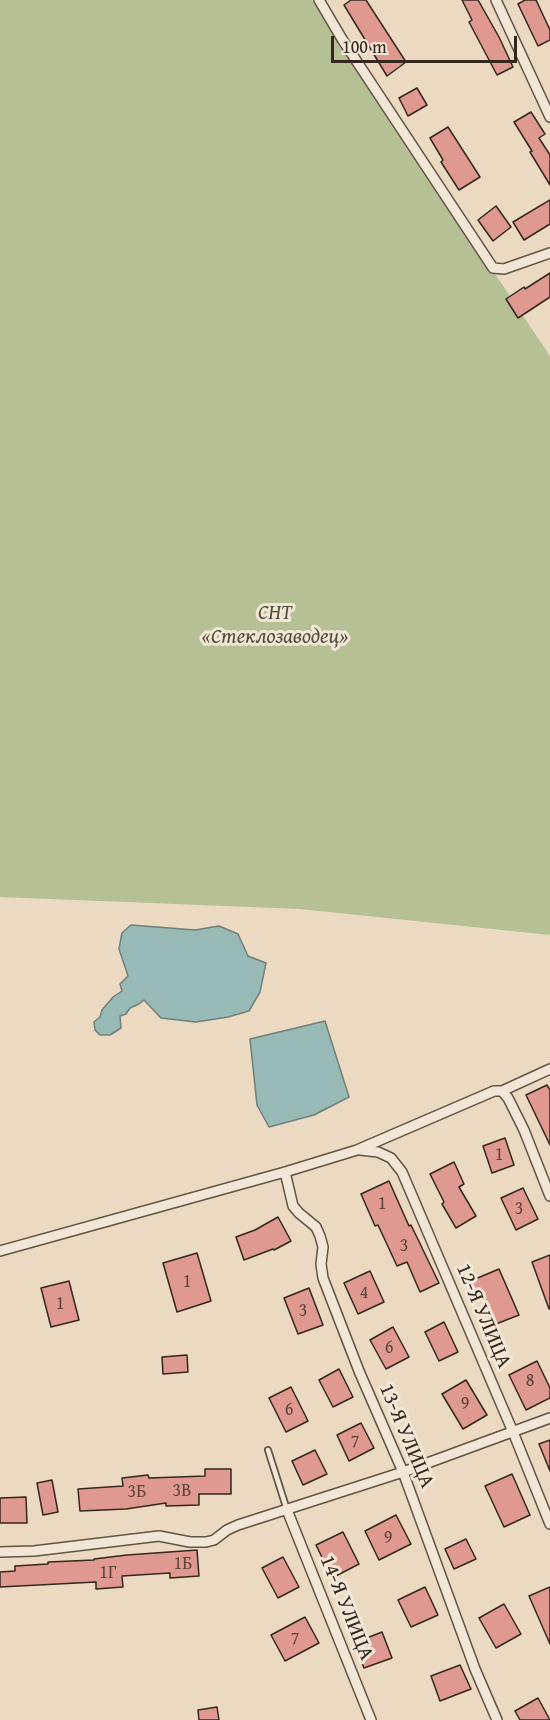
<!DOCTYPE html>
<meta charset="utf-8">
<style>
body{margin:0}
#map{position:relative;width:550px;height:1720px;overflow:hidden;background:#ebdac1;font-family:"Gentium Book Plus",serif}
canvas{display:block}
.scale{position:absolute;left:331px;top:36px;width:186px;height:27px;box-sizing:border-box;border:3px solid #33271e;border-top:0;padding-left:8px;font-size:18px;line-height:21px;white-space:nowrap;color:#33271e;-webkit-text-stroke:4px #f2e7d7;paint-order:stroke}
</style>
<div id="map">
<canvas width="550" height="1720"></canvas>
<div class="scale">100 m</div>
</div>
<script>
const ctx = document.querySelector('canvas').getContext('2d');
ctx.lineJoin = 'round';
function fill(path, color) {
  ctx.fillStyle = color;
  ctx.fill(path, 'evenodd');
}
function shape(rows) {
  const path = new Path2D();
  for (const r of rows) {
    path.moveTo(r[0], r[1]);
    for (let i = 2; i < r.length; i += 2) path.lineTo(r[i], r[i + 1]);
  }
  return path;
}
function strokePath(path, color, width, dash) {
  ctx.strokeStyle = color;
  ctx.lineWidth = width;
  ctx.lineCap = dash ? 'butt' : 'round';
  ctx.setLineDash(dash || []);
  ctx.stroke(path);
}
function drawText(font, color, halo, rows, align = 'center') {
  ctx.font = font + ' "Gentium Book Plus",serif';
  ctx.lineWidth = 6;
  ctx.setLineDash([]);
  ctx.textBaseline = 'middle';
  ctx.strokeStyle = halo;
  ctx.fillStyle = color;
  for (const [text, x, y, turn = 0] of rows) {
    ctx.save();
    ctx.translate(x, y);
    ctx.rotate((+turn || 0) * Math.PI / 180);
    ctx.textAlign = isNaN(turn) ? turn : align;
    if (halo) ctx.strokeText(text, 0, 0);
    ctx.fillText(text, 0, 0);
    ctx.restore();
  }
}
const green = shape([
 [0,0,312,0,550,356,550,935,300,909,0,897]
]);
const water = shape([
 [131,925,195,930,219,926,238,934,248,956,266,963,260,992,249,1011,228,1017,196,1022,161,1018,144,1000,139,1004,130,1008,126,1014,120,1016,121,1028,110,1035,100,1035,95,1030,94,1022,100,1017,102,1010,113,997,122,991,120,984,128,976,119,949,122,933,131,925],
 [325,1021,349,1097,314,1115,269,1127,257,1105,250,1039,325,1021]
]);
const building = shape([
 [351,0,366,0,406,62,387,76,344,5,351,0],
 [462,0,478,0,499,37,513,67,497,75,469,22,472,20,462,0],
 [525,0,536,0,550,30,550,40,538,46,518,4,525,0],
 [417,88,427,105,408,116,399,98,417,88],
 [531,112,545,134,539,138,550,155,550,185,530,152,532,151,514,122,531,112],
 [448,127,480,177,459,190,441,162,443,160,430,138,448,127],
 [550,200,550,224,524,240,513,222,550,200],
 [496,206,511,227,493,241,478,220,496,206],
 [550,273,550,297,518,318,506,299,524,287,525,289,550,273],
 [547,1085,550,1090,550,1145,526,1095,547,1085],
 [505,1138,514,1165,492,1173,483,1146,505,1138],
 [454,1162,464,1184,459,1187,476,1216,456,1228,442,1204,444,1202,430,1174,454,1162],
 [389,1181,409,1226,411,1225,439,1283,420,1292,407,1262,397,1266,378,1225,375,1226,361,1194,389,1181],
 [523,1188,538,1219,516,1230,501,1198,523,1188],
 [278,1217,291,1241,274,1250,273,1249,244,1260,236,1237,255,1230,278,1217],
 [197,1253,211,1301,177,1312,163,1263,197,1253],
 [550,1255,550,1309,549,1309,532,1262,550,1255],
 [499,1269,519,1315,496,1324,484,1295,475,1299,468,1282,499,1269],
 [370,1271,384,1302,358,1314,344,1283,370,1271],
 [69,1281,79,1320,51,1327,41,1288,69,1281],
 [309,1288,323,1325,298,1334,284,1298,309,1288],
 [444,1322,458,1352,439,1361,425,1332,444,1322],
 [393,1327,409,1357,386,1369,370,1340,393,1327],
 [187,1355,188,1372,163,1374,162,1357,187,1355],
 [537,1361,550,1388,550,1398,526,1410,509,1375,537,1361],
 [339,1369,353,1397,333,1407,319,1380,339,1369],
 [466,1380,487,1415,463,1429,442,1394,466,1380],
 [291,1387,308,1421,286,1432,269,1398,291,1387],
 [361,1423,374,1448,349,1461,337,1435,361,1423],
 [550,1440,550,1471,539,1444,550,1440],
 [315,1450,327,1474,303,1485,292,1461,315,1450],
 [205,1469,231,1469,231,1494,199,1494,199,1505,166,1506,166,1503,126,1509,80,1511,78,1489,123,1486,122,1478,148,1475,149,1478,205,1476,205,1469],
 [512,1474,530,1515,504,1527,485,1486,512,1474],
 [52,1480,58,1512,43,1515,37,1483,52,1480],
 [26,1497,27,1523,0,1523,0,1498,26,1497],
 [396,1515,411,1544,379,1560,365,1531,396,1515],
 [343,1532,359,1564,332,1578,316,1545,343,1532],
 [466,1539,476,1559,454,1569,445,1549,466,1539],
 [197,1550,199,1576,170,1578,170,1573,122,1576,123,1587,96,1589,96,1582,0,1587,0,1572,15,1571,15,1566,48,1564,48,1562,94,1560,94,1559,127,1555,197,1550],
 [283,1557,299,1587,278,1598,262,1568,283,1557],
 [425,1587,438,1615,411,1627,398,1600,425,1587],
 [550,1587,550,1644,529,1596,550,1587],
 [504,1604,521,1634,496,1648,479,1618,504,1604],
 [305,1617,319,1643,285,1661,271,1635,305,1617],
 [382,1632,392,1658,364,1668,354,1643,382,1632],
 [460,1665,471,1689,440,1701,431,1676,460,1665],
 [538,1698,550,1720,520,1720,515,1711,538,1698],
 [217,1707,219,1720,199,1720,198,1710,217,1707]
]);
const service = shape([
 [268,1450,287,1510]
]);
const minor = shape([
 [319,0,342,39,493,268,504,269,550,253],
 [496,0,550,117],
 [502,1091,508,1098,524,1130,550,1196],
 [360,1150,378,1152,391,1158,402,1172,513,1432,550,1524],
 [285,1172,293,1206,299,1213,316,1227,320,1236,323,1247,321,1264,323,1278,359,1371,403,1472,475,1669,497,1720],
 [0,1251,285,1172,357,1150,494,1091,502,1091,550,1069],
 [287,1510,371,1720],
 [0,1552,34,1551,159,1536,190,1542,206,1542,214,1540,227,1530,238,1525,403,1472,550,1418]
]);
const numberNames = [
 ["1",499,1155],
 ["1",382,1204],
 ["3",519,1209],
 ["3",404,1246],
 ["1",187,1282],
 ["4",364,1293],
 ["1",60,1304],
 ["3",303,1311],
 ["6",389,1348],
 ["8",530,1381],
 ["9",465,1404],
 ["6",289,1410],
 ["7",355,1442],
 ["3В",182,1491],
 ["3Б",137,1492],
 ["9",388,1538],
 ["1Б",183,1564],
 ["1Г",108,1573],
 ["7",295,1639]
];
const parkNames = [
 ["СНТ",275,614],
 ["«Стеклозаводец»",275,638]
];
const streetNames = [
 ["12-Я УЛИЦА",483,1316,67],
 ["13-Я УЛИЦА",406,1436,67],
 ["14-Я УЛИЦА",346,1608,68]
];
fill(green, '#b5c094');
fill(water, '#98bab6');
strokePath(water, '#707f79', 1.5);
fill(building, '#df9991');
strokePath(building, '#33271e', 1.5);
strokePath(service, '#615447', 8);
strokePath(minor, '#615447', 12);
strokePath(service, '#f2e7d7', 4.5);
strokePath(minor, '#f2e7d7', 9);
drawText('18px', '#5e443b', null, numberNames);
drawText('italic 21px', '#544d3c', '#f2e7d7', parkNames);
drawText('21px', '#33271e', '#f2e7d7', streetNames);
</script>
